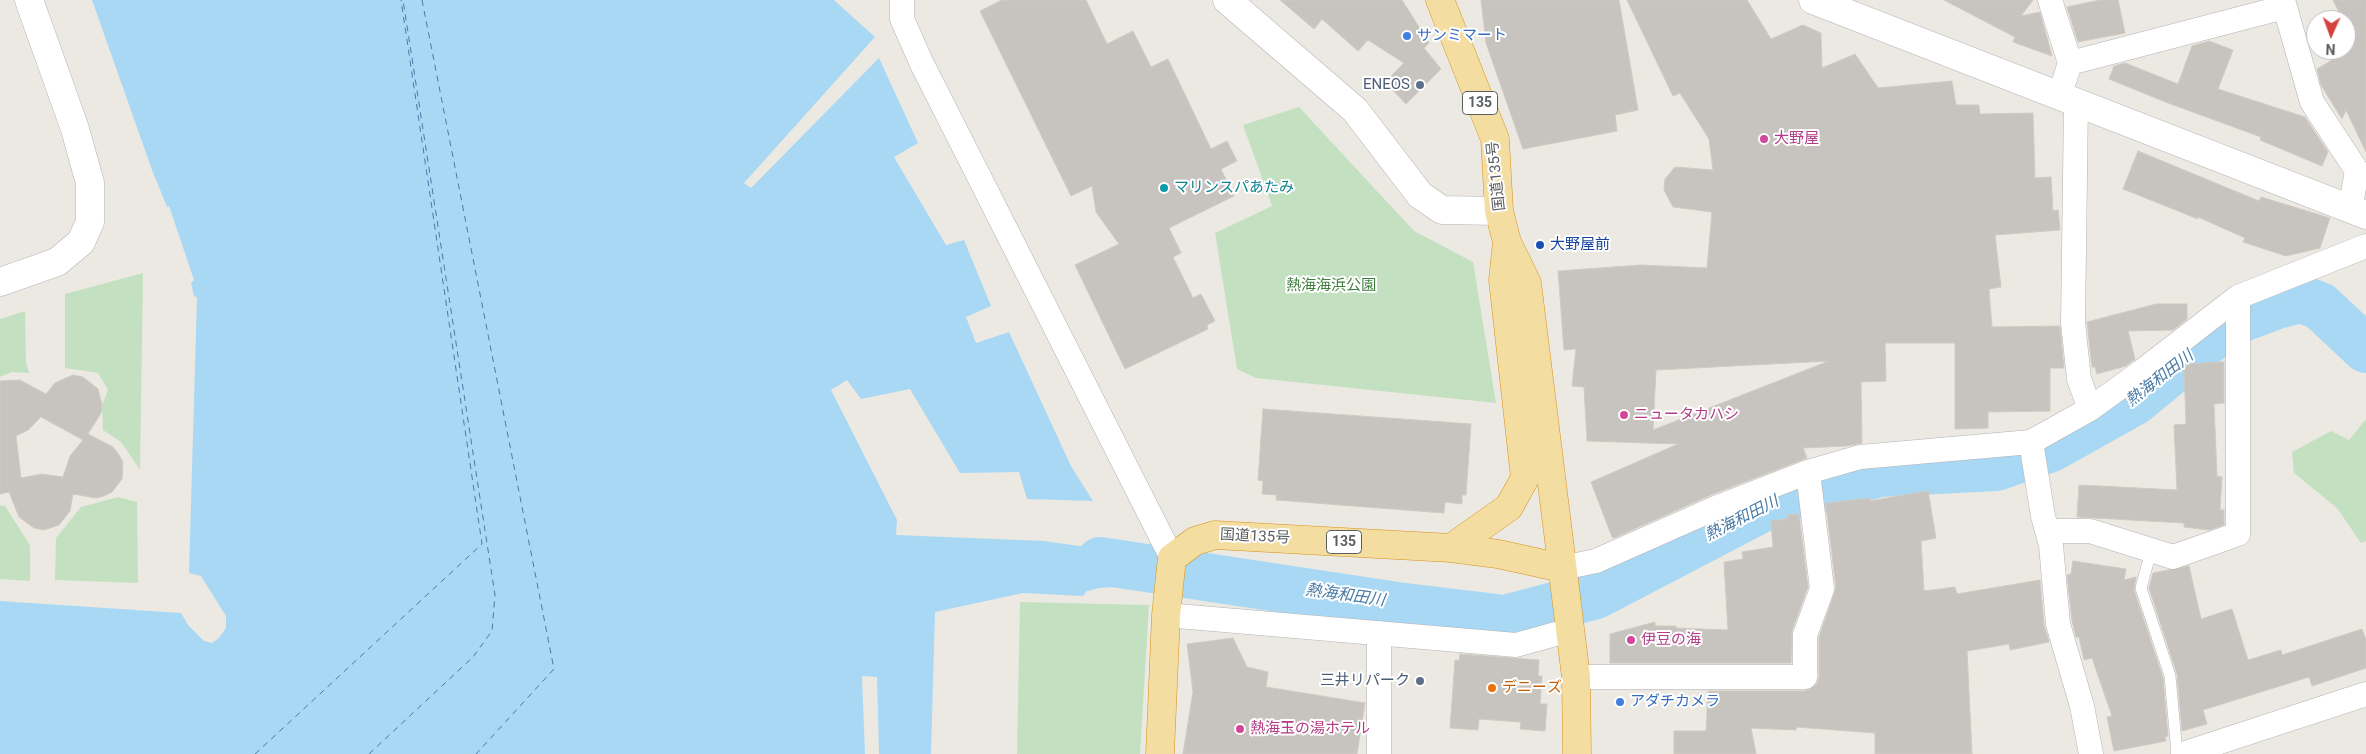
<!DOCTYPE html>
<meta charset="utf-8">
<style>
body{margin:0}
#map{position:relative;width:2366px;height:754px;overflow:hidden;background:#ece9e2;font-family:Roboto,sans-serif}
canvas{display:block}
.north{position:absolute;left:2306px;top:10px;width:50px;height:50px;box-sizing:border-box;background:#fff;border:1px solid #bdbfc0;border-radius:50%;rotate:182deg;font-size:14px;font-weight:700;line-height:20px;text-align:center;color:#5b5e61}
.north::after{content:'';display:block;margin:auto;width:18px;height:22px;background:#d5423e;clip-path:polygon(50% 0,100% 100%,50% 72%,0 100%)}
</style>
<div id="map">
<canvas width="2366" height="754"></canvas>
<div class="north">N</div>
</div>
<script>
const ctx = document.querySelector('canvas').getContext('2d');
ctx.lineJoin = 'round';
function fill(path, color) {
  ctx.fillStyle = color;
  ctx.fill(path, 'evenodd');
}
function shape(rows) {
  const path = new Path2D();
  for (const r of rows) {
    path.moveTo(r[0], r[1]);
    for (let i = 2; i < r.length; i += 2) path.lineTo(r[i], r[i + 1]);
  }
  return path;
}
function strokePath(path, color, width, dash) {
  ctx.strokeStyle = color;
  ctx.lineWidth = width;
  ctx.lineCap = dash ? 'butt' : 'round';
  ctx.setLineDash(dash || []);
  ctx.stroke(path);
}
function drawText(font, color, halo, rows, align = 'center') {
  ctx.font = font + ' Roboto,"Noto Sans JP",sans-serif';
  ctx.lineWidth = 4;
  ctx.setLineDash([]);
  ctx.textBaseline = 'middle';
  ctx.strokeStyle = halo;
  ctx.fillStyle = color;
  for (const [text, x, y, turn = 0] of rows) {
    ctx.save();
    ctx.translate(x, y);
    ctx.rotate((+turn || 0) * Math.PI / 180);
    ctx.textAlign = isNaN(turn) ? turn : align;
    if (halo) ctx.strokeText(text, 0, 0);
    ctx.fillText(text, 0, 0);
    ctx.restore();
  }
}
const green = shape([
 [1299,107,1414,231,1473,262,1496,403,1256,378,1237,369,1215,233,1272,206,1243,125],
 [143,273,140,470,121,442,103,430,102,405,108,390,98,373,65,368,65,294],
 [25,311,26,363,29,373,12,372,0,377,0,319],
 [2366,419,2366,541,2361,543,2337,508,2294,473,2292,452,2331,431,2349,440],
 [118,497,137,502,138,583,55,580,56,538,81,507],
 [0,505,5,506,30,545,30,581,0,579],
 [1020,602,1149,605,1140,754,1017,754]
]);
const water = shape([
 [92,0,834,0,875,37,744,183,751,188,879,58,918,143,894,157,946,245,964,240,991,306,966,317,976,343,1009,332,1071,466,1093,501,1027,499,1019,472,960,473,910,389,861,399,847,380,831,390,897,520,896,535,1044,541,1142,555,1141,585,1100,588,1087,591,1083,596,1023,593,935,612,931,754,0,754,0,601,181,613,188,625,204,641,212,643,219,638,226,628,226,616,201,576,189,573,197,297,194,296,191,283,194,280,169,206,167,207,152,170]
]);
const pier = shape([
 [862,676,877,677,879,754,865,754]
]);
const river = shape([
 [1100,561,1397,606,1505,619,1596,595,1778,500,1880,473,1996,467,2051,448,2135,401,2229,323,2277,305,2301,299,2320,306,2366,349]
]);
const ferry = shape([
 [422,0,554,669,476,754],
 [255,754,482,544,401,0],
 [369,754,473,657,492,631,495,595,403,0]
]);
const building = shape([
 [1002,0,1086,0,1107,44,1133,31,1151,67,1168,59,1211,149,1227,141,1237,161,1221,169,1234,196,1169,228,1181,253,1173,257,1193,298,1201,294,1215,321,1207,325,1208,329,1125,369,1075,265,1119,244,1096,212,1092,186,1071,196,980,11,1002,0],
 [1280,0,1402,0,1429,43,1424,48,1441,69,1406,104,1385,82,1404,63,1368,40,1358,51,1322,19,1314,29,1280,0],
 [1481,0,1619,0,1638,110,1615,115,1617,131,1523,149,1486,43,1481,0],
 [1627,0,1747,0,1771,39,1803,25,1821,33,1822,68,1855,54,1878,88,1952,81,1956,105,1979,105,1980,114,2033,113,2035,178,2051,177,2053,211,2058,210,2060,230,1995,235,2001,287,1989,289,1992,327,2060,326,2064,368,2050,368,2050,411,1988,412,1988,428,1955,429,1955,343,1885,343,1886,381,1861,382,1862,443,1847,446,1803,448,1807,458,1713,494,1614,538,1612,537,1591,482,1678,444,1587,441,1584,387,1572,386,1576,349,1564,350,1558,271,1641,265,1707,268,1712,212,1673,207,1664,190,1665,179,1675,167,1713,170,1709,139,1680,93,1673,96,1627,0],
 [1829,361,1653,430,1656,370,1829,361],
 [1944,0,2033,0,2021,16,2040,12,2052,56,2013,42,2015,37,1944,0],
 [2100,0,2118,0,2125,33,2078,42,2067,7,2100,0],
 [2333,0,2366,0,2366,152,2346,110,2342,119,2321,85,2317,69,2352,48,2346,34,2346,20,2343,20,2333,0],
 [2209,41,2233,50,2218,89,2305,117,2328,152,2322,166,2260,140,2261,137,2168,103,2109,79,2114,66,2125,63,2178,84,2192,46,2209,41],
 [2138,151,2259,201,2261,197,2330,218,2320,248,2286,256,2243,242,2245,238,2198,217,2198,219,2123,189,2138,151],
 [2156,304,2187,304,2187,319,2173,330,2128,331,2135,359,2126,366,2097,374,2095,367,2092,367,2087,322,2156,304],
 [2224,362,2224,403,2214,404,2217,476,2222,477,2220,510,2224,510,2224,525,2209,530,2184,527,2184,523,2077,517,2079,485,2177,490,2174,425,2186,424,2184,364,2224,362],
 [73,375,83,377,98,389,102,405,101,413,88,434,113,447,119,455,123,462,122,479,112,492,104,496,96,498,73,494,70,511,59,525,44,530,34,528,19,517,9,492,0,494,0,381,20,380,46,394,55,383,73,375],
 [41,417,83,440,70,456,63,477,42,474,21,478,16,436,28,430,41,417],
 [1263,409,1471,424,1466,495,1462,495,1462,504,1445,502,1444,513,1276,500,1277,495,1262,494,1263,481,1258,480,1263,409],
 [1928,491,1936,538,1921,541,1924,591,1955,587,1957,594,2040,580,2044,625,2049,642,2010,650,2009,644,1967,651,1972,754,1875,754,1875,733,1796,727,1796,730,1751,728,1756,754,1674,754,1674,731,1706,731,1708,691,1805,691,1817,684,1819,677,1819,637,1836,588,1826,505,1827,503,1870,498,1870,501,1928,491],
 [1799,514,1808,587,1792,631,1791,663,1610,663,1610,634,1655,622,1655,626,1676,626,1676,628,1728,630,1724,562,1743,559,1742,552,1773,547,1771,521,1787,519,1788,515,1799,514],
 [2073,561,2126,569,2124,580,2136,577,2134,590,2163,678,2168,736,2165,737,2166,741,2114,751,2107,717,2112,716,2092,658,2084,660,2079,637,2076,637,2072,621,2067,575,2071,574,2073,561],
 [2189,566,2201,619,2232,609,2248,660,2281,650,2282,655,2362,629,2366,640,2366,668,2312,686,2309,677,2203,710,2207,724,2182,731,2177,674,2149,588,2153,573,2189,566],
 [1233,638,1247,667,1268,672,1266,687,1365,703,1357,754,1183,754,1193,692,1187,644,1233,638],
 [1460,654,1539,660,1538,676,1542,676,1540,704,1547,704,1545,731,1520,729,1521,722,1479,719,1478,730,1450,728,1455,660,1459,661,1460,654]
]);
const service = shape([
 [2151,551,2141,588,2170,676,2177,754]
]);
const minor = shape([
 [902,0,902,19,922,64,1172,558],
 [2050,0,2070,63,2059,97],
 [2285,7,2312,102,2357,171,2350,209],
 [2070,63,2285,7,2283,0],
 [2076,103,2073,323,2079,379,2090,409,2031,442,2043,516,2051,545,2058,624,2082,706,2091,754],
 [2090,409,2141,372,2238,297,2366,246],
 [2047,531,2090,531,2173,557,2238,534,2238,297],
 [1562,568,1596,561,1718,507,1808,472,1860,457,2031,442],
 [1166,615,1516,645,1570,630],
 [1379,633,1379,754],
 [1576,677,1805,677,1805,635,1822,589,1808,472],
 [2183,754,2366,694]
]);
const tertiary = shape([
 [1227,0,1355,110,1420,195,1442,210,1499,211],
 [1813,0,2366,215],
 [0,282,57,262,81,242,90,222,90,183,75,129,29,0]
]);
const trunk = shape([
 [1440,0,1495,139,1499,211,1507,242,1527,283,1576,677,1577,754],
 [1451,548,1498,554,1562,568],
 [1160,754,1166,615,1172,558,1195,541,1215,535,1451,548,1509,507,1525,478,1503,280,1507,242]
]);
const markers = [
 [1407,36,5,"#3f7fe0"],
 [1420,85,5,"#5c6f8a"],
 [1764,139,5,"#d1479c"],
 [1164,188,5,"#0f9aa8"],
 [1540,245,5,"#1a4fb4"],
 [1624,415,5,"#d1479c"],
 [1631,640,5,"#d1479c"],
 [1420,681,5,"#5c6f8a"],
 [1492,688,5,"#e8710a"],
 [1620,702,5,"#3f7fe0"],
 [1240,729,5,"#d1479c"]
];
const shields = [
 [1480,103,35],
 [1344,542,35]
];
const shieldNames = [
 ["135",1480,103],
 ["135",1344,542]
];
const shopNames = [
 ["サンミマート",1417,36],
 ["アダチカメラ",1630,702]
];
const serviceNames = [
 ["ENEOS",1410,85],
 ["三井リパーク",1410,681]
];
const hotelNames = [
 ["大野屋",1774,139],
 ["ニュータカハシ",1634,415],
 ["伊豆の海",1641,640],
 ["熱海玉の湯ホテル",1250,729]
];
const streetNames = [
 ["国道135号",1497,176,-96],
 ["国道135号",1255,537,3]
];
const cultureNames = [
 ["マリンスパあたみ",1174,188]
];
const transitNames = [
 ["大野屋前",1550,245]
];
const parkNames = [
 ["熱海海浜公園",1331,286]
];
const foodNames = [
 ["デニーズ",1502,688]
];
const waterNames = [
 ["熱海和田川",2160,379,-38],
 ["熱海和田川",1742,519,-27],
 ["熱海和田川",1345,596,8]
];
fill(green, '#c3e1c1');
fill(water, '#a9d8f5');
fill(pier, '#ece9e2');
strokePath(river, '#a9d8f5', 48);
strokePath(ferry, '#497aa5', 1, [6, 5]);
fill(building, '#c7c4bf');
strokePath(building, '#d0cac1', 1);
strokePath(service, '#b0b3b6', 12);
strokePath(minor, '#b0b3b6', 25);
strokePath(tertiary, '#b0b3b6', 29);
strokePath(trunk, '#d69018', 29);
strokePath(service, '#fff', 11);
strokePath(minor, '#fff', 24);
strokePath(tertiary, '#fff', 28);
strokePath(trunk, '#f4dda0', 28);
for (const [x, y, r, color] of markers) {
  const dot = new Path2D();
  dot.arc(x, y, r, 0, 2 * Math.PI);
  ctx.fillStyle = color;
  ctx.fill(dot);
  strokePath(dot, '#fff', 2);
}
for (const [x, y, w] of shields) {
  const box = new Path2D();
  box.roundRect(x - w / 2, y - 11.5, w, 23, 4);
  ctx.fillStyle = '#fff';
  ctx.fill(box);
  strokePath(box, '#5b5e61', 1);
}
drawText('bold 14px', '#5b5e61', null, shieldNames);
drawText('15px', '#366cbe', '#fff', shopNames, 'left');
drawText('15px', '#4e5e75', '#fff', serviceNames, 'right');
drawText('15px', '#b23c85', '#fff', hotelNames, 'left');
drawText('15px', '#5b5e61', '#fff', streetNames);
drawText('15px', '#0d838f', '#fff', cultureNames, 'left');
drawText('15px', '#164399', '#fff', transitNames, 'left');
drawText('15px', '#3e7e3d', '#fff', parkNames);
drawText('15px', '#c56008', '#fff', foodNames, 'left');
drawText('italic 16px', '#497aa5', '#fff', waterNames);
</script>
